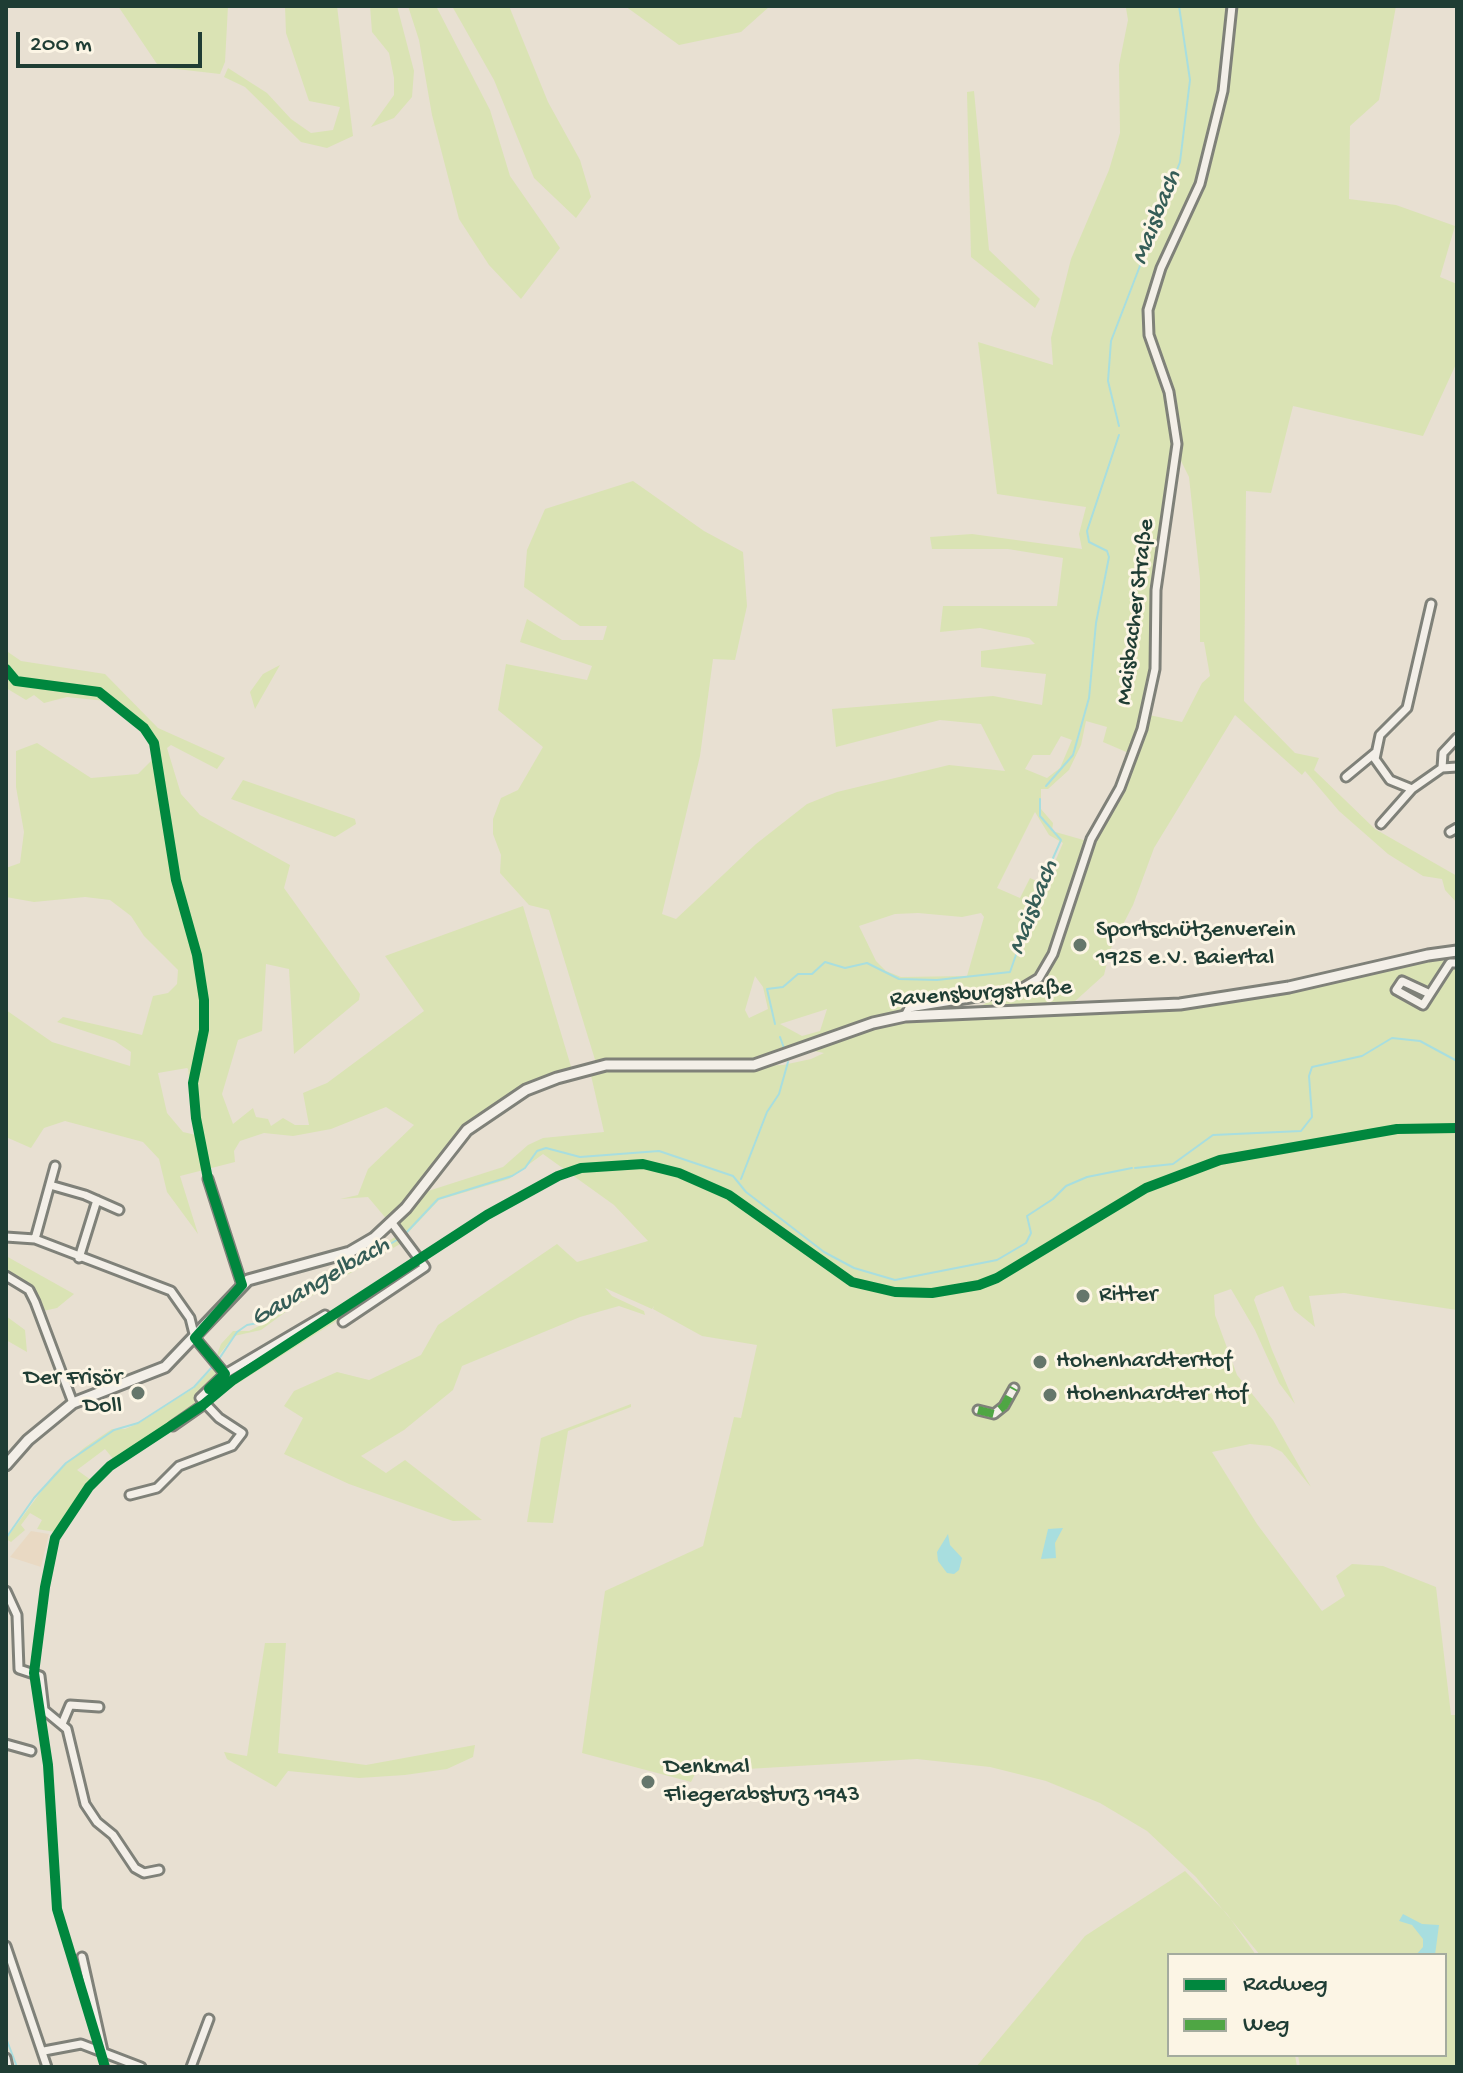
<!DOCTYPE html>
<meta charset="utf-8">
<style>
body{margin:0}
#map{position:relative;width:1463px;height:2073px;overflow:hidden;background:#e8e0d2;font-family:"Gochi Hand",sans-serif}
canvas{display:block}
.frame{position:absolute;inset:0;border:8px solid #1f3d34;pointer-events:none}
.legend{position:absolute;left:1167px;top:1953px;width:280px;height:104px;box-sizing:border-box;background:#fcf5e5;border:2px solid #a4ab9e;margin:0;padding:10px 14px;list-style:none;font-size:24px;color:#1f3d34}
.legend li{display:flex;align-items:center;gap:16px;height:40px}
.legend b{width:40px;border:2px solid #a4ab9e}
.scale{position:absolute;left:16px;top:32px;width:186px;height:36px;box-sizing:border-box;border:4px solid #1f3d34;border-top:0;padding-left:10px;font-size:24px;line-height:28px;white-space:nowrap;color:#1f3d34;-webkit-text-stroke:6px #fcf5e5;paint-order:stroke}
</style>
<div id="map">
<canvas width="1463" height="2073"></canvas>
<div class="frame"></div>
<ul class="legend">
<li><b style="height:10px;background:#00873e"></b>Radweg</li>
<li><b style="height:10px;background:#4fa644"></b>Weg</li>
</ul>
<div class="scale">200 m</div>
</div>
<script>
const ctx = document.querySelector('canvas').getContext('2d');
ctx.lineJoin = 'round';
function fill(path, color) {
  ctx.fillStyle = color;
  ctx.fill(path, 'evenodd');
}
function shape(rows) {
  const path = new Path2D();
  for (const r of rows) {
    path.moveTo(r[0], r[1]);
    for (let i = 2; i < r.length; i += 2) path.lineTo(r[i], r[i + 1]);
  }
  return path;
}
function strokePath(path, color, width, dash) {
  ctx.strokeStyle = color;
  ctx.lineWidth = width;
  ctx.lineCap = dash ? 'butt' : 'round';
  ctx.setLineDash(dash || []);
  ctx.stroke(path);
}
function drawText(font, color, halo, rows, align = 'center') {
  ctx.font = font + ' "Gochi Hand",sans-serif';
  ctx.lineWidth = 6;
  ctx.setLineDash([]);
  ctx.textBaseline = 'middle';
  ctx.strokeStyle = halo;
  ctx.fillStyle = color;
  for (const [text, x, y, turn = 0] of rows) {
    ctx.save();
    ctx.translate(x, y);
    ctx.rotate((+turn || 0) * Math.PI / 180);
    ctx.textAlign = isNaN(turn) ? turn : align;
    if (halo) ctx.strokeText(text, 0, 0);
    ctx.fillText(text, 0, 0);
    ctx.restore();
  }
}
const built = shape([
 [31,1531,49,1534,41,1567,10,1557]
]);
const green = shape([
 [118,6,228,6,225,62,220,74,159,67],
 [285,6,337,6,353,136,327,148,301,142,245,87,224,77,228,68,267,93,291,119,311,133,333,130,340,107,309,101,286,33],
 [370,6,397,6,414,71,412,97,394,118,371,127,394,95,394,78,389,53,372,32],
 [408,6,436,6,490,110,510,176,560,248,521,299,489,265,459,219,432,115,419,40],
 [452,6,509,6,548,102,580,160,591,197,576,218,534,178,494,80],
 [625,6,770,6,741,32,679,45],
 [1119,6,1230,6,1218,110,1196,188,1145,309,1151,353,1172,410,1174,451,1153,665,1131,754,1103,742,1107,727,1086,721,1081,745,1069,770,1048,789,1041,789,1041,809,1053,823,1052,831,1087,841,1046,966,1051,968,1096,840,1133,764,1149,715,1182,722,1202,683,1210,676,1204,642,1200,642,1200,579,1189,477,1181,461,1172,390,1151,338,1149,318,1153,297,1205,181,1221,119,1236,6,1396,6,1379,100,1350,126,1349,199,1396,205,1455,226,1440,277,1457,284,1457,362,1423,436,1293,406,1271,493,1246,491,1244,701,1295,753,1319,758,1314,770,1375,829,1457,876,1457,903,1445,890,1442,879,1423,876,1388,854,1339,811,1305,771,1302,775,1235,715,1154,848,1133,905,1110,950,1104,975,1073,1003,976,1009,991,1000,1024,990,1017,985,931,1003,906,1003,896,1014,869,1019,760,1057,728,1062,620,1060,596,1063,549,910,529,905,500,873,501,855,493,834,493,819,501,798,518,790,543,747,498,710,506,664,587,680,592,666,520,642,527,619,562,640,603,640,607,626,580,626,524,587,527,550,545,509,633,481,704,531,743,552,747,606,735,660,713,659,700,756,662,914,676,919,756,844,807,804,837,792,949,765,1005,771,981,724,940,720,836,747,832,709,993,696,1042,705,1046,674,981,667,981,651,1035,644,1029,638,980,628,940,632,943,606,1057,606,1063,558,1008,549,932,549,930,537,972,534,1082,549,1079,534,1086,507,997,494,978,342,1053,365,1051,338,1071,259,1109,170,1120,133,1119,65,1128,20,1126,8],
 [1061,736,1072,740,1060,768,1047,778,1025,769,1033,755,1050,755],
 [1035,812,1049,835,1063,843,1045,885,1030,878,1020,898,997,888],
 [918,913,962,917,981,913,984,917,967,976,901,977,886,971,876,961,859,926,895,914],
 [755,976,763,987,768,1009,749,1018,745,1010],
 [827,1009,820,1031,802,1036,780,1024],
 [974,91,989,250,1040,299,1035,308,971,257,967,92],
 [6,591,8,652,21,661,105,674,158,728,225,758,217,769,171,745,167,748,181,794,200,815,290,865,284,888,360,994,359,1000,294,1054,289,969,266,964,262,1031,238,1040,222,1094,233,1124,253,1108,256,1117,268,1119,271,1126,283,1118,295,1125,309,1125,303,1093,327,1083,424,1011,385,956,523,906,572,1070,533,1082,476,1115,455,1135,389,1222,368,1197,340,1199,358,1195,368,1169,414,1125,386,1107,331,1129,293,1136,264,1133,240,1141,234,1151,235,1162,180,1176,198,1234,167,1192,159,1159,143,1142,65,1121,44,1128,31,1148,6,1137,6,1010,52,1042,130,1066,131,1052,115,1041,57,1022,63,1017,142,1035,153,996,168,993,177,984,178,970,144,936,131,916,110,900,85,897,34,902,6,897,6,868,20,863,24,832,16,787,16,751,37,743,91,778,138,774,152,760,149,729,127,710,106,701,67,697,44,703,34,695,26,700,6,688],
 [187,1068,188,1069,196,1135,183,1132,167,1113,158,1073],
 [280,665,260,700,255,709,250,692,263,674],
 [243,780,355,819,356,824,335,837,231,799],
 [1457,956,1457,1310,1344,1293,1309,1296,1315,1327,1294,1310,1283,1286,1256,1296,1254,1300,1272,1350,1295,1404,1279,1383,1255,1330,1231,1289,1214,1295,1215,1315,1237,1375,1273,1420,1311,1487,1282,1452,1270,1446,1250,1444,1212,1452,1257,1524,1322,1611,1345,1596,1336,1576,1352,1564,1383,1566,1436,1587,1451,1715,1457,1715,1457,2067,1300,2067,1298,2055,1445,2055,1445,1955,1260,1955,1196,1877,1147,1831,1100,1803,1046,1781,990,1767,917,1759,696,1772,691,1782,582,1753,605,1591,703,1546,734,1417,741,1418,757,1345,702,1336,653,1309,654,1306,652,1309,605,1288,612,1296,644,1311,645,1315,619,1306,580,1317,462,1366,453,1390,404,1430,361,1456,386,1473,405,1460,482,1520,453,1521,349,1484,284,1454,303,1418,284,1406,294,1391,337,1372,369,1380,421,1355,438,1325,557,1244,577,1262,648,1241,614,1205,543,1154,509,1179,439,1200,404,1237,396,1227,425,1192,503,1167,528,1145,543,1138,604,1132,590,1071,783,1065,811,1059,824,1053,814,1051,900,1020,1121,1012,1256,998,1429,958],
 [395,1237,400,1244,291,1308,261,1330,234,1336,215,1360,221,1344,233,1331,249,1331,263,1324,313,1287],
 [6,1256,74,1294,57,1308,38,1312,32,1300,6,1278],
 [416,1266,417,1270,221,1394,215,1389,357,1296,360,1301],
 [6,1316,25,1330,27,1352,6,1340],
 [212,1369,220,1374,197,1400,197,1408,114,1460,105,1449,77,1470,91,1480,55,1532,37,1529,42,1520,30,1513,21,1525,25,1530,11,1542,6,1539,54,1474,84,1448,112,1429,125,1429,139,1423,194,1388],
 [631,1404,631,1407,568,1431,553,1523,527,1522,541,1438],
 [265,1643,286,1643,278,1753,366,1765,475,1745,473,1757,447,1769,405,1775,359,1778,288,1771,276,1787,227,1759,224,1752,247,1756],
 [1185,1871,1227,1914,1256,1955,1169,1955,1169,2055,1295,2055,1297,2067,976,2067,1085,1936]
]);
const water = shape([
 [1063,1528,1055,1543,1056,1558,1041,1559,1048,1529],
 [948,1534,950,1545,962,1558,959,1570,954,1574,947,1573,938,1561,937,1552],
 [1403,1914,1422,1924,1439,1925,1435,1955,1416,1955,1423,1947,1423,1939,1412,1925,1399,1921]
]);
const stream = shape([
 [1119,426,1108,381,1111,341,1180,162,1190,80,1179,6],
 [1046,786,1073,755,1089,698,1096,623,1109,557,1107,551,1089,542,1087,531,1119,435],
 [775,1024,767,989,783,987,798,974,812,974,825,962,845,968,867,963,899,979,937,980,1010,972,1038,892,1061,840,1040,816,1040,799],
 [780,1037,785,1051],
 [1135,1168,1173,1164,1213,1135,1301,1131,1312,1117,1309,1076,1312,1067,1362,1056,1392,1038,1420,1041,1457,1061],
 [741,1179,767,1112,779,1094,788,1062],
 [405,1234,438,1199,512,1176,525,1168,537,1151,546,1148,580,1157,659,1151,733,1176,746,1192,824,1252,854,1268,895,1280,997,1260,1026,1243,1031,1233,1027,1216,1053,1199,1066,1186,1087,1177,1132,1168],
 [217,1362,237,1332,247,1325,263,1322,400,1238],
 [6,1538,34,1498,66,1463,114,1430,138,1423,194,1387,213,1366],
 [6,2038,17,2067]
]);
const minor = shape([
 [1431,604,1407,708,1380,735,1375,759,1390,780,1412,789,1442,768,1457,767],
 [1442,768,1443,753,1457,738],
 [1346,777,1375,753],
 [1381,824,1412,789],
 [1450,832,1457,828],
 [1430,994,1402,981,1396,990,1423,1005,1430,994,1450,963,1457,963],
 [905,1016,909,1008,1019,990,1039,978,1053,954,1091,839,1120,788,1142,729,1155,669,1156,590,1177,444,1169,392,1149,335,1148,310,1161,268,1200,184,1223,91,1232,6],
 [208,1179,242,1285],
 [50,1185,85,1195,119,1210],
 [6,1237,35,1239,55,1166],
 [35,1239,171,1291,190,1318,195,1338,225,1374],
 [79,1258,97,1200],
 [6,1276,29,1290,35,1302,73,1403],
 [343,1322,425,1267,392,1223],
 [978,1410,994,1414,1004,1406,1014,1388],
 [173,1426,203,1405],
 [130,1495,157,1488,179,1466,232,1446,242,1433,219,1418,200,1398,225,1374,325,1315],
 [6,1591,17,1615,19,1669,40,1676,44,1710,67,1729,85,1804,97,1822,113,1835,135,1868,144,1873,159,1870],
 [62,1724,70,1705,99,1707],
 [6,1744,31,1751],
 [6,1946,47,2067],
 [82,1957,103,2051],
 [44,2051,81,2044,141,2067],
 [6,2058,8,2067],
 [191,2067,209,2019]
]);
const major = shape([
 [6,1465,28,1440,73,1403,165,1367,248,1280,350,1252,374,1238,406,1208,467,1130,526,1090,557,1078,606,1065,754,1065,873,1023,905,1016,1180,1004,1289,987,1428,955,1457,951]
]);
const quiet = shape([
 [978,1410,994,1414,1004,1406,1014,1388]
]);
const cycleway = shape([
 [6,669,16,681,99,692,144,728,154,743,176,880,197,955,204,1000,204,1030,193,1083,196,1118,208,1179,242,1285,195,1338,225,1374,209,1389],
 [105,2067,57,1909,48,1765,34,1673,45,1587,55,1538,89,1487,110,1466,203,1405,233,1380,487,1215,558,1176,581,1168,643,1164,679,1173,729,1195,852,1282,895,1292,932,1293,979,1285,997,1278,1146,1188,1220,1160,1397,1129,1457,1128]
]);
const markers = [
 [1080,945,8,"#65766b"],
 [1083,1296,8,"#65766b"],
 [1040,1362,8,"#65766b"],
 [138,1393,8,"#65766b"],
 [1050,1395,8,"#65766b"],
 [648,1782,8,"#65766b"]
];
const streetNames = [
 ["Maisbacher Straße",1137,612,-83],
 ["Ravensburgstraße",981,995,-4]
];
const poiNames = [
 ["Sportschützenverein",1096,931],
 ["1925 e.V. Baiertal",1096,959],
 ["Ritter",1099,1296],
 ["HohenhardterHof",1056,1362],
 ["Der Frisör",122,1379,"right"],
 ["Doll",122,1407,"right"],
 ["Hohenhardter Hof",1066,1395],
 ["Denkmal",664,1768],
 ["Fliegerabsturz 1943",664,1796]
];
const waterNames = [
 ["Maisbach",1158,218,-69],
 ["Maisbach",1035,908,-69],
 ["Gauangelbach",321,1283,-30]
];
fill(built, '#e9d9c3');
fill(green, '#dae3b4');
fill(water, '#a8dedf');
strokePath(stream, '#a8dedf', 2);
strokePath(minor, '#7f8179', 13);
strokePath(major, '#7f8179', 15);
strokePath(minor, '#f3efe8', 7);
strokePath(major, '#f3efe8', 9);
strokePath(quiet, '#4fa644', 8, [16, 8]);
strokePath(cycleway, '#00873e', 10);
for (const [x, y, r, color] of markers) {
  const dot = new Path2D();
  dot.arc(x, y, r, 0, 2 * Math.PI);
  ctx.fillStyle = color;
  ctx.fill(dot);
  strokePath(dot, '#fcf5e5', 3);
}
drawText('24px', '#1f3d34', '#fcf5e5', streetNames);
drawText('24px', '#1f3d34', '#fcf5e5', poiNames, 'left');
drawText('italic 26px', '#355d57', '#fcf5e5', waterNames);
</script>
